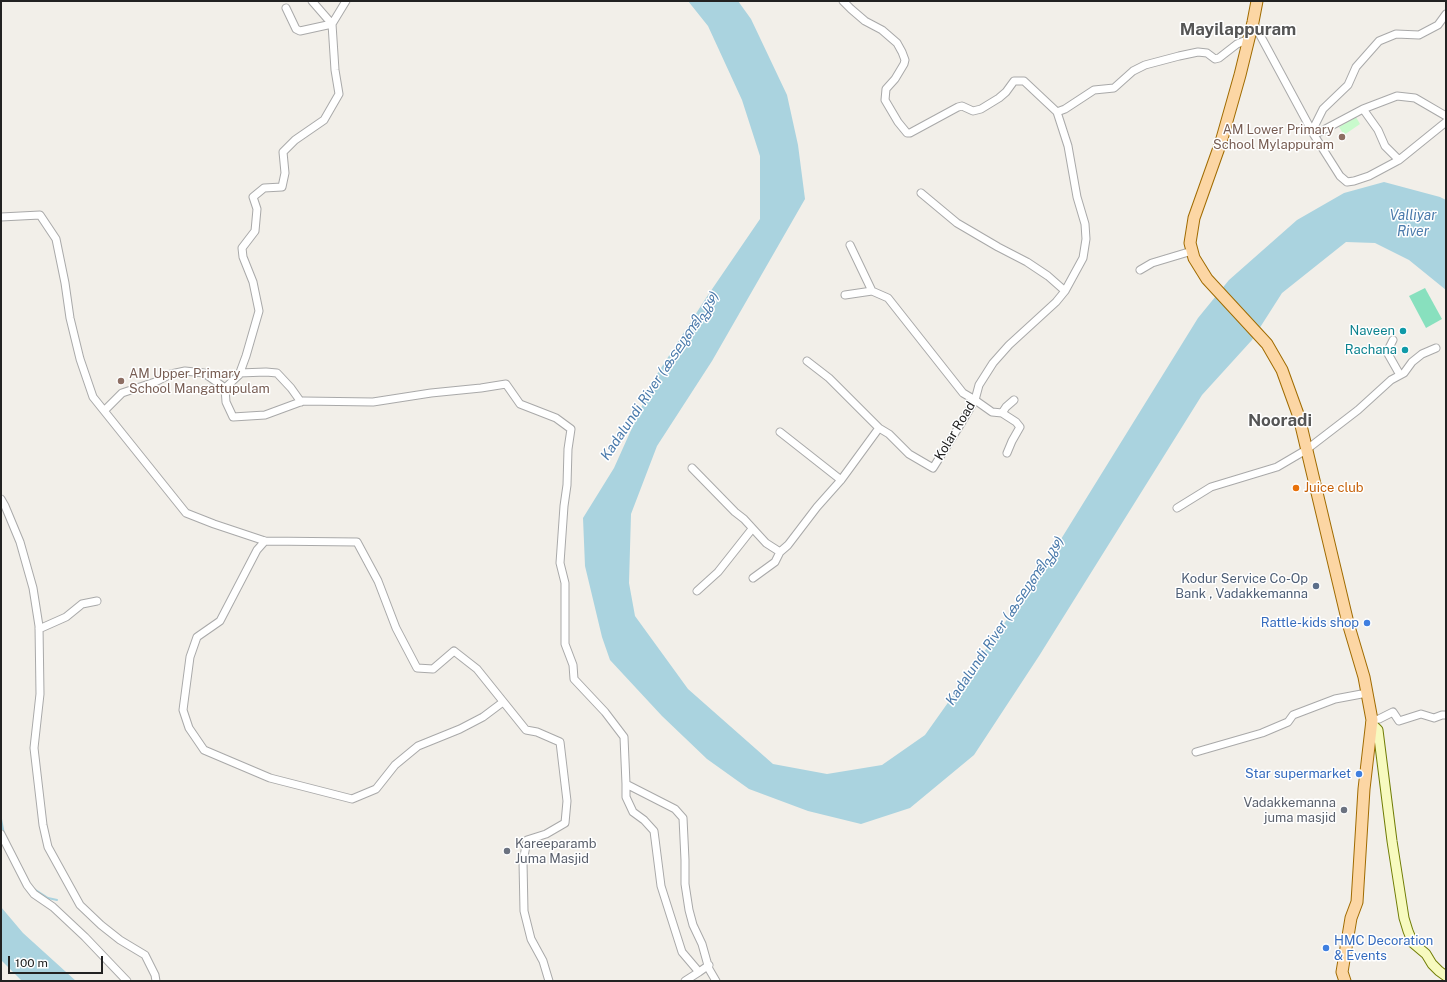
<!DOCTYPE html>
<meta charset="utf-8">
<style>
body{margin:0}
#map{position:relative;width:1447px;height:982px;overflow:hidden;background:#f2efe9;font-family:"Public Sans",sans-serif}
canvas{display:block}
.frame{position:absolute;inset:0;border:2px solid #222;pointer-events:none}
.scale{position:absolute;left:8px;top:956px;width:95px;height:18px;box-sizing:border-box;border:2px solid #222;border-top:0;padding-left:5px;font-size:12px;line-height:14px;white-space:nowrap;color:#222;-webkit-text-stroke:3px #fff;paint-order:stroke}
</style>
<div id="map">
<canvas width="1447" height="982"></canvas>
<div class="frame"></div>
<div class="scale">100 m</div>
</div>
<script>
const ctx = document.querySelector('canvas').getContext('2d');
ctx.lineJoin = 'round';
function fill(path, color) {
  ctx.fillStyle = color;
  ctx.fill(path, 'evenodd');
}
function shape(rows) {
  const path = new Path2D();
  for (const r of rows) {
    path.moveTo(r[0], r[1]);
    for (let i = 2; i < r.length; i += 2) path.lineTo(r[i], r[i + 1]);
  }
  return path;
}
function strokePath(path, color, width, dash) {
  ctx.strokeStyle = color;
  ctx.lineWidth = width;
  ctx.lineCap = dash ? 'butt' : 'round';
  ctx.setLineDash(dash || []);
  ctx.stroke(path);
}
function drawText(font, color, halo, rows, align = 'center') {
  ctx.font = font + ' "Public Sans","Noto Sans Malayalam",sans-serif';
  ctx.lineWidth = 3;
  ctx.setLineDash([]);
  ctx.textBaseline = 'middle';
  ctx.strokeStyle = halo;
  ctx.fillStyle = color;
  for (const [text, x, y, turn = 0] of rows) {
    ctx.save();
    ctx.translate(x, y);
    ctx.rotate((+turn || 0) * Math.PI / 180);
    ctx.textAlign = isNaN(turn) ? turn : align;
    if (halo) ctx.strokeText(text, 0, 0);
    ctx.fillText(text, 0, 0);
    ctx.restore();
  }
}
const park = shape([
 [1356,117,1360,124,1344,135,1339,127]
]);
const pitch = shape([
 [1425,288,1442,319,1426,328,1409,296]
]);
const water = shape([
 [688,1,738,1,751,19,787,95,798,145,805,199,712,361,657,446,631,514,629,583,635,616,688,689,773,764,827,774,882,765,925,735,1040,573,1198,318,1229,280,1297,220,1344,193,1384,182,1440,197,1446,200,1446,290,1409,260,1375,243,1346,242,1282,293,1252,340,1202,395,1039,656,974,755,910,808,861,824,808,811,749,789,707,759,662,716,610,660,602,637,585,566,583,518,614,468,654,379,706,298,760,219,760,156,742,100,708,26],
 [1,907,23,933,76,981,22,981,1,960]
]);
const stream = shape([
 [1,819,4,834],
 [34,889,48,898,57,900]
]);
const street = shape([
 [312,1,332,24],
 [843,1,851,9,865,21,882,30,897,43,902,52,905,60,904,64,895,79,886,89,885,100,898,122,907,133,910,133,958,107,962,106,973,111,981,109,999,98,1006,92,1014,81,1024,81,1057,112,1065,109,1094,90,1114,88,1133,71,1145,65,1179,56,1198,52,1207,53,1215,59,1219,58,1237,44,1249,39],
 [286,8,296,29,300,31,332,24],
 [1253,22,1314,135,1363,109,1378,130,1385,146,1399,160,1446,122],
 [1363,109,1397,96,1415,98,1446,116],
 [1312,131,1323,109,1348,85,1356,67,1379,41,1396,34,1419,35,1438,25,1446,14],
 [1314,135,1340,176,1347,182,1354,181,1369,176,1399,160],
 [921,193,957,223,998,247,1027,262,1048,276,1065,291],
 [1,217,40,215,56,239,65,283,70,318,80,359,93,397,186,513,214,524,265,541,357,542,378,581,396,628,417,668,433,669,454,651,477,669,526,730,537,732,560,742,567,801,565,823,546,834,527,840,523,862,524,911,531,939,543,961,549,981],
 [850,245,872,291],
 [1140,270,1152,263,1192,251],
 [845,295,872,291,888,298,963,393,975,400,992,412,1002,413,1016,422,1020,427,1012,441,1007,453],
 [1393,340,1387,352,1400,375],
 [807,361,829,378,879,428],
 [239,373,266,372,277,373,291,388,301,402],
 [225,388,226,402,233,417,265,415,303,401,373,402,431,393,481,388,506,384,520,404,556,418,571,429,568,449,567,485,564,506,560,563,565,583,565,644,573,665,574,679,605,712,624,737,626,784,675,809,683,818,685,860,685,884,689,910,693,925,702,944,709,969,716,981],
 [225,388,239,375,246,356,259,311,253,282,243,257,242,248,255,231,257,209,253,197,264,188,282,187,285,173,283,152,295,140,324,120,339,94,335,70,332,24,346,1],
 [105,410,122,393,155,382,171,374,185,371,204,373,225,388],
 [1002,413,1006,407,1014,400],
 [780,432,841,480],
 [692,468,735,512,744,519,766,543,780,552,788,545,817,507,841,480,879,428,889,434,909,454,933,468,960,425,975,400,979,385,993,363,1009,345,1056,302,1065,291,1083,258,1086,239,1085,224,1077,197,1068,146,1057,112],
 [1,499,5,506,20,542,33,588,39,626,40,694,34,748,43,825,48,847,80,905,101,925,120,940,145,955,155,975,156,981],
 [1177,508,1211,487,1277,467,1306,450,1358,410,1391,380,1404,373,1412,362,1422,354,1436,348],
 [265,541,257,550,220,621,197,637,190,657,183,710,189,728,204,750,270,778,352,799,376,789,395,765,418,746,460,729,483,717,503,702],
 [753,578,775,562,780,552],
 [697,591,718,572,752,529],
 [39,629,66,617,82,604,97,601],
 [1372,720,1379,719,1393,712,1399,721,1421,714,1434,718,1442,715,1446,715],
 [1196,752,1262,733,1288,722,1293,715,1335,699,1367,693],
 [626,784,626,797,633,812,644,820,654,831,661,886,682,952,699,972,709,965],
 [1,834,27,885,34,894,53,907,85,937,127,981],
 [685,981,699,972]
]);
const secondary = shape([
 [1371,723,1378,730,1392,841,1404,918,1408,931,1413,943,1426,954,1432,964,1439,971,1446,976]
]);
const primary = shape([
 [1257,1,1253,22,1240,75,1221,142,1194,218,1190,243,1194,258,1207,279,1267,344,1282,370,1299,417,1348,623,1364,677,1372,720,1364,789,1357,902,1351,918,1342,972,1345,981]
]);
const markers = [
 [1342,137,4,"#8d6e63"],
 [1403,331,4,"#0f9aa8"],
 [1405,350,4,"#0f9aa8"],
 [121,381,4,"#8d6e63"],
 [1296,488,4,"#e8710a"],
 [1316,586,4,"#5c6f8a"],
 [1367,623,4,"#3f7fe0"],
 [1359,774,4,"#3f7fe0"],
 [1344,810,4,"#6b7280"],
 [507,851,4,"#6b7280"],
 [1326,948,4,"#3f7fe0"]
];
const educationNames = [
 ["AM Lower Primary",1334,130],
 ["School Mylappuram",1334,145],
 ["AM Upper Primary",129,374,"left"],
 ["School Mangattupulam",129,389,"left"]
];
const cultureNames = [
 ["Naveen",1395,331],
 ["Rachana",1397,350]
];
const streetNames = [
 ["Kolar Road",955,431,-59]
];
const foodNames = [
 ["Juice club",1304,488]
];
const serviceNames = [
 ["Kodur Service Co-Op",1308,579],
 ["Bank , Vadakkemanna",1308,594]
];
const shopNames = [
 ["Rattle-kids shop",1359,623],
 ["Star supermarket",1351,774],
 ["HMC Decoration",1334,941,"left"],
 ["& Events",1334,956,"left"]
];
const worshipNames = [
 ["Vadakkemanna",1336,803],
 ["juma masjid",1336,818],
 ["Kareeparamb",515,844,"left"],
 ["Juma Masjid",515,859,"left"]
];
const waterNames = [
 ["Valliyar",1413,216],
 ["River",1413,232],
 ["Kadalundi River (കടലുണ്ടിപ്പുഴ)",660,376,-56],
 ["Kadalundi River (കടലുണ്ടിപ്പുഴ)",1005,621,-56]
];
const districtNames = [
 ["Mayilappuram",1238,30],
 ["Nooradi",1280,421]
];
fill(park, '#c8facc');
fill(pitch, '#88e0be');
fill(water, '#aad3df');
strokePath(stream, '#aad3df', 2);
strokePath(street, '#a9a9a9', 9);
strokePath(secondary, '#707d05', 11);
strokePath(primary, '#a06b00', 13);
strokePath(street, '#fff', 7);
strokePath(secondary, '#f7fabf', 9);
strokePath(primary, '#fcd6a4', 11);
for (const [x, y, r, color] of markers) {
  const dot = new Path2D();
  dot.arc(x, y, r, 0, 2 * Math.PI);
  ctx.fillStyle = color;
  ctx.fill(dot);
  strokePath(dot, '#fff', 1.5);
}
drawText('13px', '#785e54', '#fff', educationNames, 'right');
drawText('13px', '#0d838f', '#fff', cultureNames, 'right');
drawText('13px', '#222', '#fff', streetNames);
drawText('13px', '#c56008', '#fff', foodNames, 'left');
drawText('13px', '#4e5e75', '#fff', serviceNames, 'right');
drawText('13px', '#366cbe', '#fff', shopNames, 'right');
drawText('13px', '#5b616d', '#fff', worshipNames, 'right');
drawText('italic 14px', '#4a7aab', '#fff', waterNames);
drawText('bold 17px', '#555', '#fff', districtNames);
</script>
